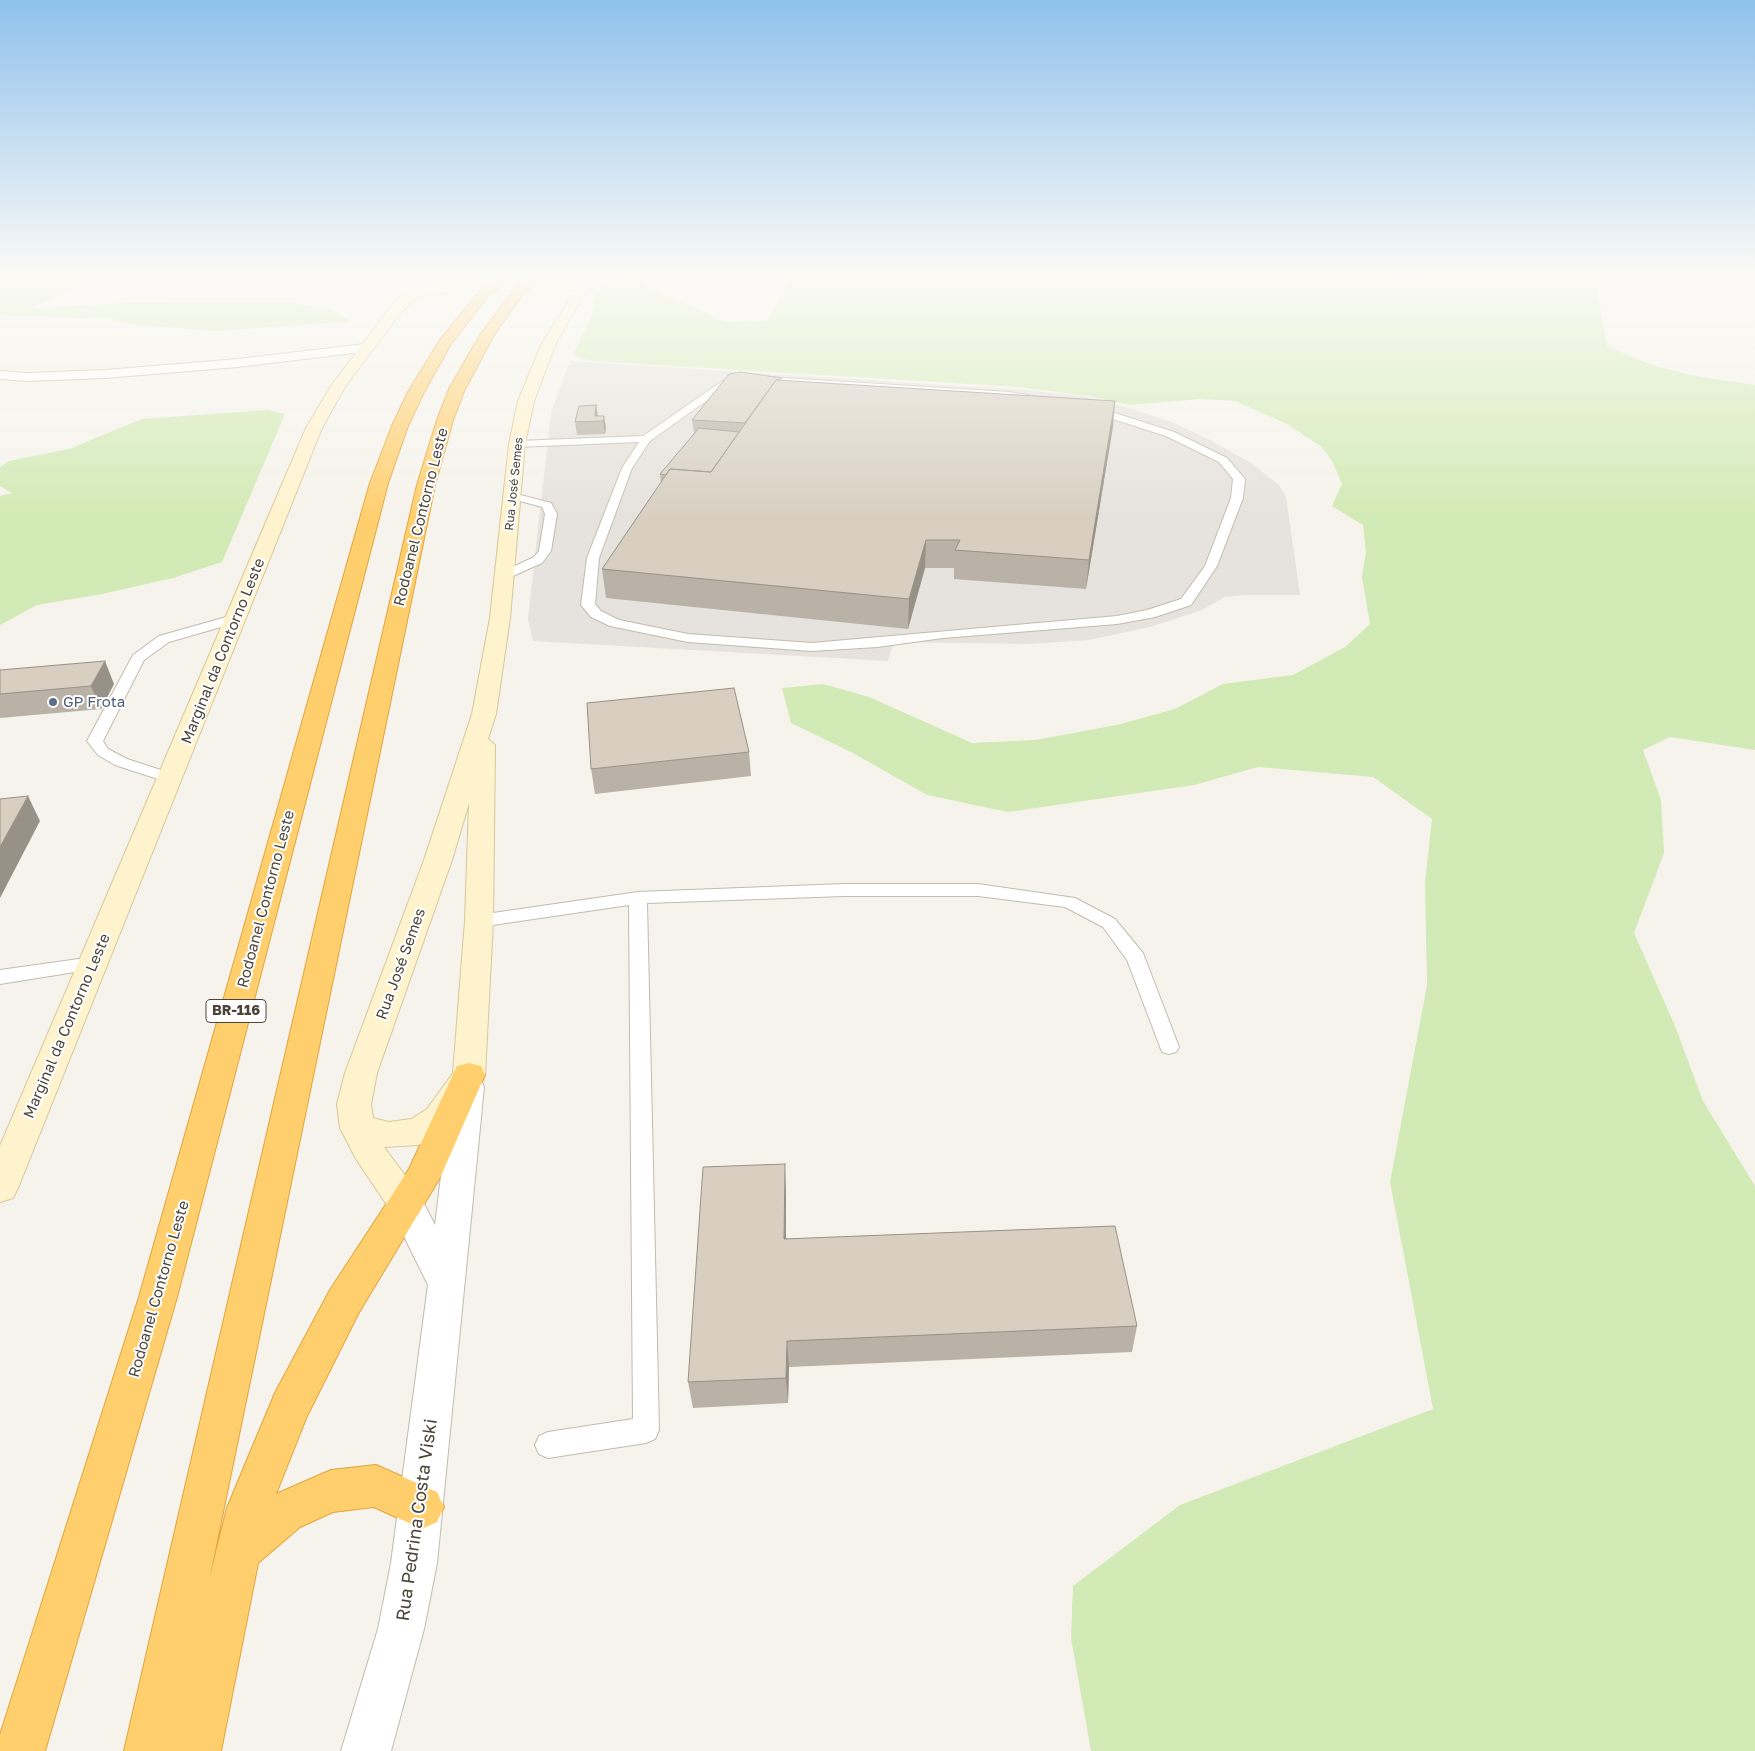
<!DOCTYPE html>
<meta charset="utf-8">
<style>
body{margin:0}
canvas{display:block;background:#f6f3ec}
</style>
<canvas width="1755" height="1751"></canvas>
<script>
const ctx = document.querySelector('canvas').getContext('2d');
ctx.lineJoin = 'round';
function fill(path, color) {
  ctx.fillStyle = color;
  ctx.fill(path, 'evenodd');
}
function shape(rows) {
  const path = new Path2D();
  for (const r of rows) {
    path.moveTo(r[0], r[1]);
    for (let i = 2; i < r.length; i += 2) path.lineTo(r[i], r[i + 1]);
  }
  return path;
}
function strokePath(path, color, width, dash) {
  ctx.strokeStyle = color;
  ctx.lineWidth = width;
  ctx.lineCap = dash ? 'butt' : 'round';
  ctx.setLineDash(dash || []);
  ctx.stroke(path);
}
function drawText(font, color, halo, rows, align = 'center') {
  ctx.font = font + ' "Golos Text",sans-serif';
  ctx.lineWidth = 4;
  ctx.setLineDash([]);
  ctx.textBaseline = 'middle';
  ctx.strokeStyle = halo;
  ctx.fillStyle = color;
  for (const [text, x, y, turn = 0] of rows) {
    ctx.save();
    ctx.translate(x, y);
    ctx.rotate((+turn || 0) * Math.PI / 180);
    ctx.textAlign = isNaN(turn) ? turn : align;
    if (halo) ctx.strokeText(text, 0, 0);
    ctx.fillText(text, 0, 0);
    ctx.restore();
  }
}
const industrial = shape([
 [570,361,1024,390,1083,396,1133,409,1172,422,1210,440,1251,463,1279,485,1286,496,1300,595,1244,595,1225,597,1202,610,1150,627,1089,640,1030,644,894,642,888,661,533,641,528,619,551,413]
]);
const green = shape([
 [0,273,108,273,28,309,134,302,291,303,331,310,351,321,217,331,138,325,109,319,0,315],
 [615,273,643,273,646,286,725,322,768,321,793,273,1384,273,1406,279,1419,279,1423,273,1594,273,1607,346,1652,365,1695,376,1755,385,1755,750,1670,737,1643,750,1661,800,1664,853,1634,933,1675,1026,1703,1101,1755,1186,1755,1751,1091,1751,1071,1638,1073,1586,1180,1505,1433,1409,1390,1182,1427,985,1425,883,1432,819,1373,777,1258,767,1194,785,1008,812,927,795,853,753,791,723,782,688,823,684,869,697,972,743,1035,740,1117,725,1175,709,1223,684,1293,675,1345,647,1370,624,1362,577,1366,552,1363,525,1332,506,1342,484,1332,461,1322,447,1285,423,1235,401,1201,399,1129,405,1089,396,1019,387,592,361,573,355,592,315,595,295],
 [267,410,285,414,222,562,173,578,102,594,37,605,0,625,0,496,12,493,0,486,0,467,9,461,69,449,142,419]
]);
const service = shape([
 [751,376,1009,392,1093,406,1174,432,1227,458,1245,479,1243,498,1217,566,1191,605,1155,617,1117,624,943,638,877,647,812,651,688,642,610,626,591,617,581,605,587,558,622,468,639,442,517,447,512,444,517,441,643,436,721,382,751,376],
 [751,382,1009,398,1091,412,1166,436,1219,462,1233,479,1231,498,1205,566,1181,599,1147,610,1117,616,812,643,688,634,619,620,601,611,595,604,599,558,632,468,650,441,727,386,751,382],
 [513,493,551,503,557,514,551,551,542,563,504,580,500,579,498,576,500,573,534,557,539,551,545,514,542,507,509,498,509,494,513,493],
 [237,614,242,615,244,618,242,621,169,642,144,660,103,741,108,749,127,759,176,775,178,778,176,781,164,781,115,765,98,755,87,741,133,655,159,636,237,614],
 [844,884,978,884,1075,898,1115,919,1143,953,1179,1047,1176,1052,1169,1054,1162,1052,1127,960,1103,927,1065,907,978,896,844,896,647,903,659,1430,655,1439,646,1443,548,1458,539,1454,535,1445,539,1436,548,1432,633,1419,629,905,479,927,473,925,470,921,473,917,479,915,638,892,844,884],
 [93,957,100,958,102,963,100,968,0,984,0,970,93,957]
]);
const minor = shape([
 [1720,273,1755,273,1755,280,1726,277,1720,273]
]);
const tertiary = shape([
 [365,344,370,345,372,348,370,351,238,367,105,378,27,381,0,379,0,371,27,373,105,370,238,359,365,344],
 [468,1075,480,1078,484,1087,437,1563,424,1629,391,1751,341,1751,378,1629,391,1563,428,1285,388,1204,393,1194,406,1189,419,1194,435,1225,452,1087,456,1078,468,1075]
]);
const secondary = shape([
 [589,273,597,273,599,276,580,301,556,343,534,401,525,444,510,618,496,714,488,739,495,745,493,921,485,1075,451,1127,430,1141,418,1145,384,1147,419,1194,424,1204,419,1214,406,1219,393,1214,356,1159,340,1128,337,1104,345,1073,424,860,472,714,490,618,509,444,518,401,542,343,576,290,459,290,418,297,409,304,395,320,345,387,322,428,18,1188,13,1198,0,1202,0,1146,306,428,331,386,385,314,399,298,410,291,433,285,459,282,582,282,589,273],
 [469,803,465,921,453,1073,427,1109,411,1119,389,1122,373,1118,371,1104,377,1073,452,860,469,803]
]);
const motorway = shape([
 [487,286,493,290,451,344,424,392,408,426,388,483,177,1297,45,1751,0,1751,0,1735,139,1297,370,483,392,426,408,392,440,340,483,287,487,286],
 [520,286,526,290,494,335,465,389,453,420,435,485,209,1580,227,1508,275,1393,330,1290,409,1169,457,1066,469,1063,481,1066,485,1075,441,1176,358,1314,307,1416,276,1494,331,1470,376,1465,437,1492,444,1507,437,1522,422,1529,374,1507,333,1512,300,1527,258,1563,221,1751,124,1751,417,485,437,420,449,389,480,335,516,287,520,286]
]);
const motorwayBridge = shape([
 [487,290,495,281],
 [520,290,527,281]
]);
const wall = shape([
 [782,380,1113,426,1086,589,954,579,954,568,925,568,908,629,606,598,602,569,661,483,660,474,694,434,692,420],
 [596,405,597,416,604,416,606,428,605,434,577,435,575,422],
 [0,670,114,684,101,709,0,718],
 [749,752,751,776,595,794,591,769],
 [786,1191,786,1238,1137,1326,1132,1352,789,1367,788,1403,693,1408,688,1382]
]);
const shadedWall = shape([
 [1115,401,1113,426,1086,589,1089,560],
 [596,405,598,417,595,416],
 [604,416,606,428,605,434,603,421],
 [926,540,925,568,908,629,909,599],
 [105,661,114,684,101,709,91,686],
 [28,796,40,821,0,898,0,847],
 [785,1164,786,1191,786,1265,784,1239],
 [787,1341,789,1367,788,1403,786,1378]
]);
const building = shape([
 [741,372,782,378,780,380,776,380,745,423,692,420,729,374,741,372],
 [776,380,1115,401,1089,560,955,550,960,540,926,540,909,599,602,569,670,469,711,472,776,380],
 [596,405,595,416,604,416,603,421,575,422,579,406,596,405],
 [699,428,739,432,711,472,670,469,666,475,660,474,699,428],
 [105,661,91,686,0,694,0,670,105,661],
 [734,688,749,752,591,769,587,703,734,688],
 [28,796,0,847,0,799,28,796],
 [785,1164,784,1239,1115,1226,1137,1326,787,1341,786,1378,688,1382,703,1167,785,1164]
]);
const markers = [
 [53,702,5,"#5c6f8a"]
];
const farStreetnames = [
 ["Rua José Semes",514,484,-84]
];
const shields = [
 [236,1011,60]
];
const shieldNames = [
 ["BR-116",236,1011]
];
const streetNames = [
 ["Rodoanel Contorno Leste",421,517,-76],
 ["Marginal da Contorno Leste",223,651,-68],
 ["Rodoanel Contorno Leste",266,899,-75],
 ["Rua José Semes",401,964,-70],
 ["Marginal da Contorno Leste",67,1026,-67],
 ["Rodoanel Contorno Leste",159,1289,-74]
];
const serviceNames = [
 ["GP Frota",63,702]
];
const nearStreetnames = [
 ["Rua Pedrina Costa Viski",417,1520,-82]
];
fill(industrial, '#e6e2dd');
fill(green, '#d2eab5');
strokePath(service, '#c2bbae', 2);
strokePath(minor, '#c2bbae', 2);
strokePath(tertiary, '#c2bbae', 2);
strokePath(secondary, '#d6c79b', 2);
strokePath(motorway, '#e0a43c', 2);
fill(service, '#fff');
fill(minor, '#fff');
fill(tertiary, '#fff');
fill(secondary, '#fff3cd');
fill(motorway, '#ffcf6e');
strokePath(motorwayBridge, '#e0a43c', 15, []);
strokePath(motorwayBridge, '#ffcf6e', 14);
fill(wall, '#bab2a6');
fill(shadedWall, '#979187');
fill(building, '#d8cfc1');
strokePath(building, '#979187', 1);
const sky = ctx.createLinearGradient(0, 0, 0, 518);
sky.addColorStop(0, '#8fc1ec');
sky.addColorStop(0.53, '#fbfaf6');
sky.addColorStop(1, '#fbfaf600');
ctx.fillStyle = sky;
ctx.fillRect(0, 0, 1755, 518);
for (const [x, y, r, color] of markers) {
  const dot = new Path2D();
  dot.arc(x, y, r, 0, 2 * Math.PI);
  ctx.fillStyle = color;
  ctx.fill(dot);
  strokePath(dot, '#fff', 2);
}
drawText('12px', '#4b4439', '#fff', farStreetnames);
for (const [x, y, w] of shields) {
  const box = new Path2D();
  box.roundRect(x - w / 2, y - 11.5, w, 23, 4);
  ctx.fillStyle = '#fff';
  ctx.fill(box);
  strokePath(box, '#4b4439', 1);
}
drawText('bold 14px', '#4b4439', null, shieldNames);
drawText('15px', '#4b4439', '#fff', streetNames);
drawText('15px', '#4e5e75', '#fff', serviceNames, 'left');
drawText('18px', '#4b4439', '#fff', nearStreetnames);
</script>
